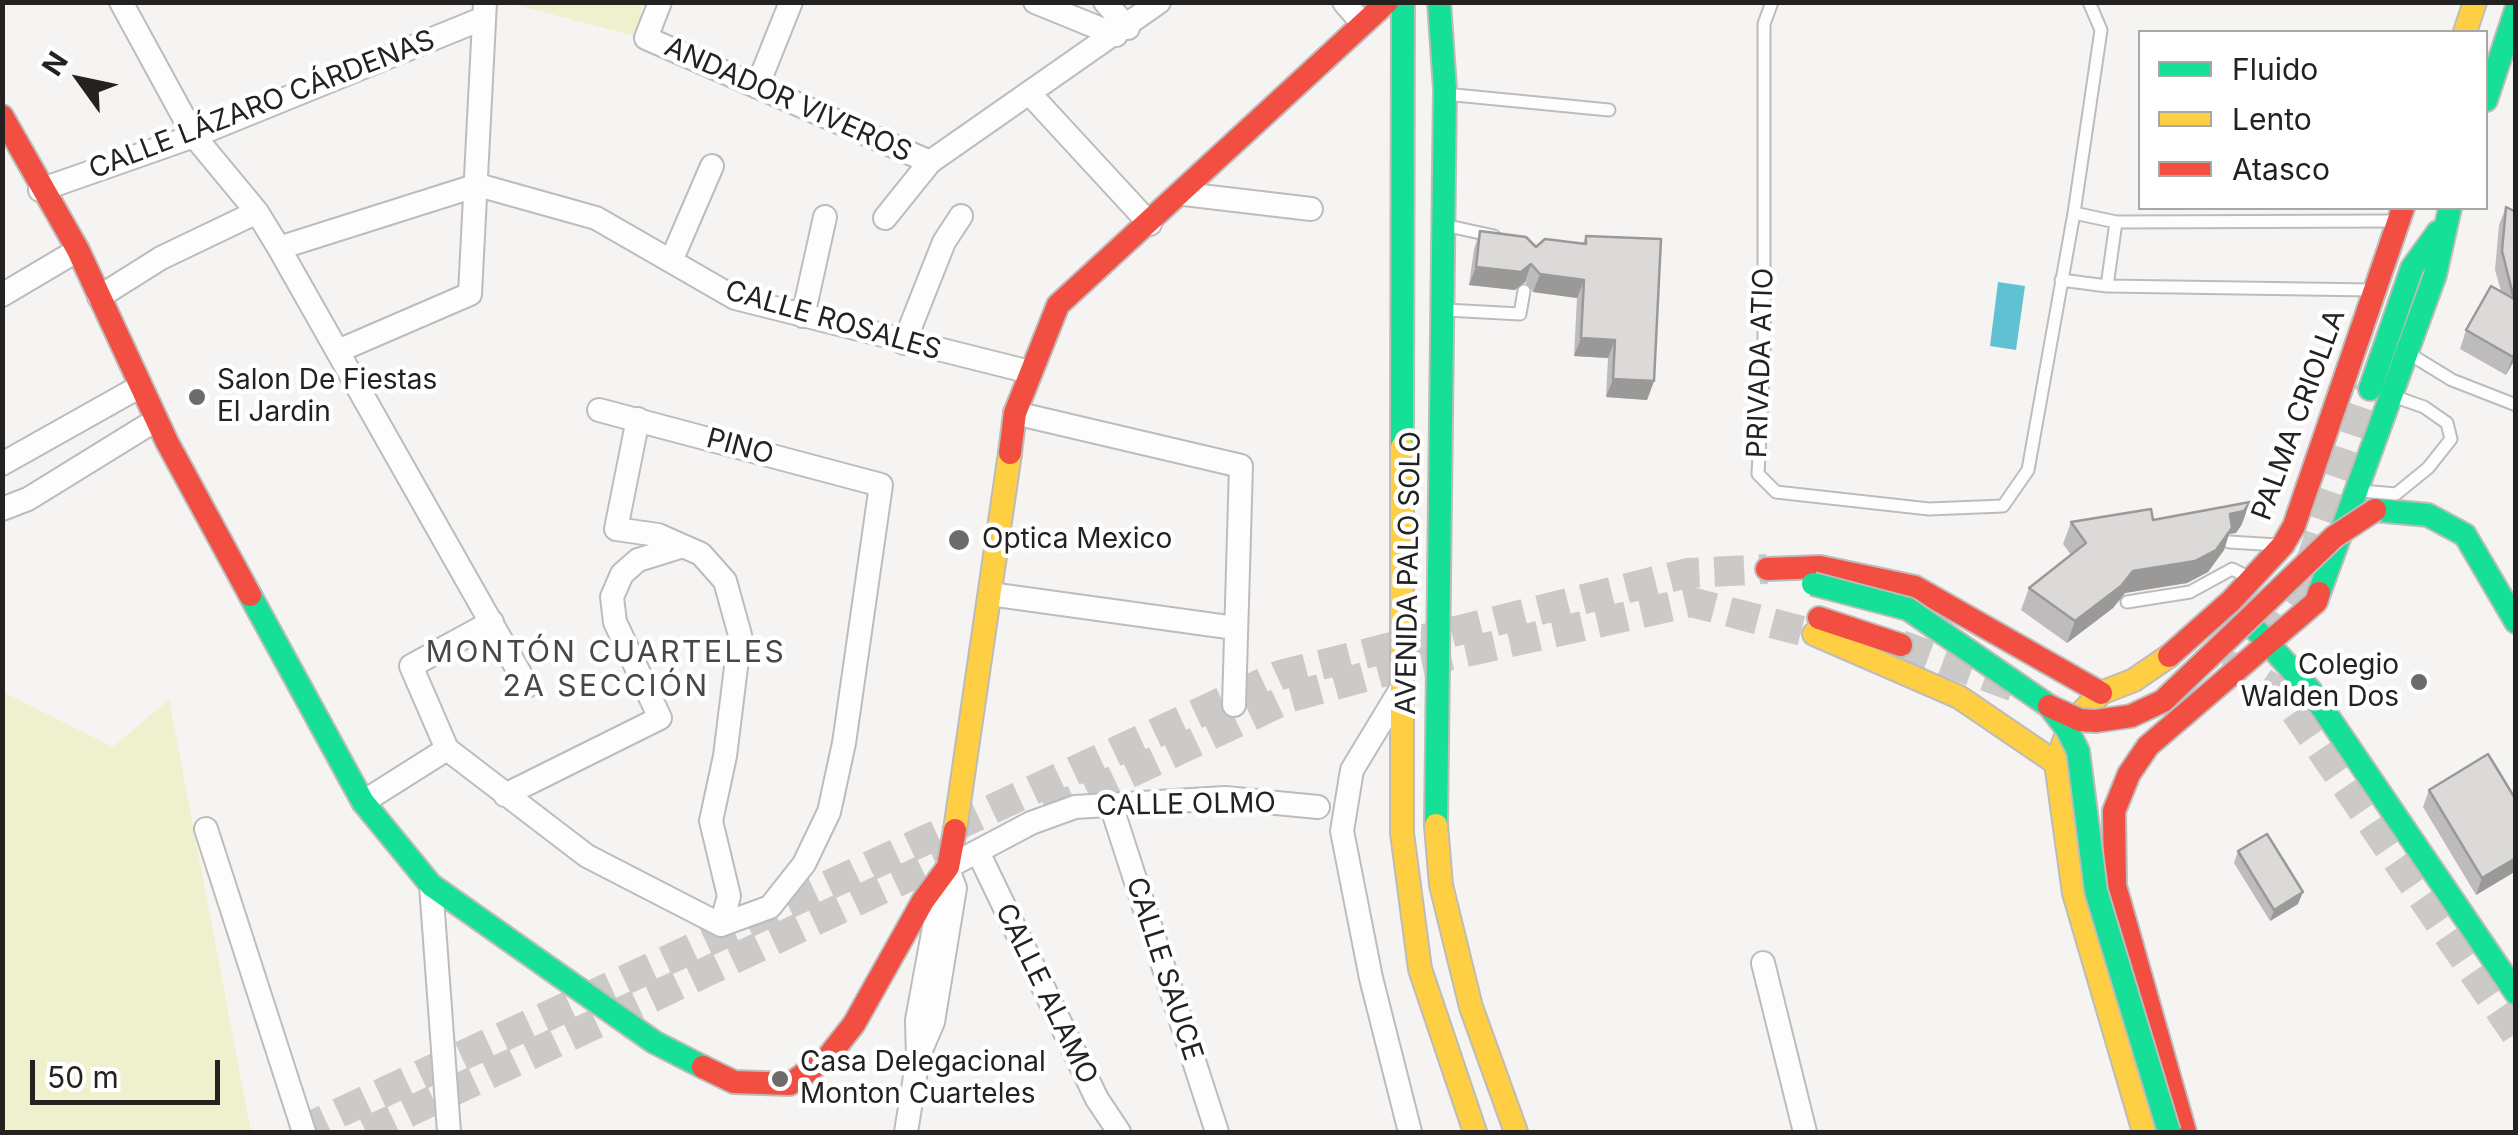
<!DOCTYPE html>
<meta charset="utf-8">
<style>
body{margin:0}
#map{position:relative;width:2518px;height:1135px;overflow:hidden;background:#f6f4f2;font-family:Inter,sans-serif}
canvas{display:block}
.frame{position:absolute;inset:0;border:5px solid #232220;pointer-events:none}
.legend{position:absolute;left:2138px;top:30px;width:350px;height:180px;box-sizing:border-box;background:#fff;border:2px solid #a7a7a6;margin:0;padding:12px 18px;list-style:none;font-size:30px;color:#232220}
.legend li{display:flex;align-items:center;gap:20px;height:50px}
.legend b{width:50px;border:2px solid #a7a7a6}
.north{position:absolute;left:30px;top:30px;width:100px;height:100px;-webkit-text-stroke:8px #fff;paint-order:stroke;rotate:303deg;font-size:28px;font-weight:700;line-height:40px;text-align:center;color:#232220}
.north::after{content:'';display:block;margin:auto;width:35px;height:45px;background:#232220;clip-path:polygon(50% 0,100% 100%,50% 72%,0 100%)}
.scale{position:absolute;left:30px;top:1060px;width:190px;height:45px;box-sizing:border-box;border:5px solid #232220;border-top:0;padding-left:12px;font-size:30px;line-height:35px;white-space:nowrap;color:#232220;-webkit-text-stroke:8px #fff;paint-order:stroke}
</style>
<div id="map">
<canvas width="2518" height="1135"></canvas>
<div class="frame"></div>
<ul class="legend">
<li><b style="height:12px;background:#16e098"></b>Fluido</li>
<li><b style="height:12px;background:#ffcf43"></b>Lento</li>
<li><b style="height:12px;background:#f24e42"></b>Atasco</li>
</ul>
<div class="north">N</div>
<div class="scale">50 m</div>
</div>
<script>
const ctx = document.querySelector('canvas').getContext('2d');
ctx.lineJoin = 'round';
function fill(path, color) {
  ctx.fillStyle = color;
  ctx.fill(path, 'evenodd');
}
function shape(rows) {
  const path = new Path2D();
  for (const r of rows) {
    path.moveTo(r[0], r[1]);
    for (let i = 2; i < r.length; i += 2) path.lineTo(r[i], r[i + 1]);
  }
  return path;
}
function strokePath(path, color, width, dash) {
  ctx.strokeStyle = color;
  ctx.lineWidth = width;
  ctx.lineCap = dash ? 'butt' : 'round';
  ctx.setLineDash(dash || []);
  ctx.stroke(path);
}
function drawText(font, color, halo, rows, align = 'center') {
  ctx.font = font + ' Inter,sans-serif';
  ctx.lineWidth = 9;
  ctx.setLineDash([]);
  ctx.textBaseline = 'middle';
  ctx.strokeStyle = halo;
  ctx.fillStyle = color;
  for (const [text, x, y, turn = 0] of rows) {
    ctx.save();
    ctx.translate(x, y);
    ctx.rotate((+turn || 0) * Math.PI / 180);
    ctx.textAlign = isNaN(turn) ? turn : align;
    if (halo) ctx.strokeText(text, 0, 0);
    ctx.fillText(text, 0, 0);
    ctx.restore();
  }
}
const green = shape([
 [509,3,642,3,638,37],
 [3,692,113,747,169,699,251,1132,3,1132]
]);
const water = shape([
 [1998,282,2025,286,2016,350,1990,346]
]);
const secondaryTunnel = shape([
 [2258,635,2279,617,2303,584,2370,389],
 [1901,645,2015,687],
 [2222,666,2242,668,2286,698,2516,1034],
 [1047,812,1291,697,1416,663,1691,602,1814,634],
 [298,1132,1280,675,1688,573,1767,569],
 [366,1132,965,850]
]);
const lane = shape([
 [1772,2,1764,24,1764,359,1758,474,1776,492,1929,509,2003,506,2028,470,2074,213,2101,30,2089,2],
 [1445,94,1609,110],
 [2074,213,2116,222,2393,221],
 [1444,225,1494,236],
 [2061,280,2107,286,2372,290],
 [2107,286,2116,222],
 [1446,310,1520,314,1524,291],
 [2408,353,2452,380,2516,405],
 [2361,491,2396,494,2428,468,2451,439,2447,423,2424,407,2393,396],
 [2229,542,2278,545],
 [2127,602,2190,592,2232,569,2248,577]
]);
const street = shape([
 [121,2,194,136,257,212,279,248,527,686],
 [660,2,646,38,930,162],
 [1035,2,1116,35],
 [1105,2,1128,28],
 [1344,2,1363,24],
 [757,87,791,2],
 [1030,94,1150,224],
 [40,190,194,136,484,18],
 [1184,194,1311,209],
 [885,218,930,162,1159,2],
 [279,248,478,185,596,218,735,298,1030,372],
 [671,261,712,166],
 [2,295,78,250],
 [99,297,161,258,257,212],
 [803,316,825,217],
 [904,343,944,242,961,216],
 [338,351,470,294,485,2],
 [599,410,881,485,844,743,829,812,804,864,770,907,721,925],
 [1015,413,1241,466,1234,705],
 [638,419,616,529,658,535,701,554,725,581,740,635,725,756,711,821,729,896,721,925],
 [2,464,139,387],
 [2,509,28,499,156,420],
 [990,594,1235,628],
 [492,622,411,666,447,749,587,856,721,925],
 [1401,689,1352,770,1342,831,1371,978,1410,1132],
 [505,795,660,718,615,622,612,597,622,574,638,560,683,546],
 [363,802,447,749],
 [1111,805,1217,1132],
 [206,829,304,1132],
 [978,852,1097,1099,1119,1132],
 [948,867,1031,823,1075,807,1225,798,1318,807],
 [431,885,449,1132],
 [1763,963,1805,1132],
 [921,1050,933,1022,955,888,951,877],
 [906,1132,918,1058,917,1020,942,884]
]);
const fast = shape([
 [2486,100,2516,10],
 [2370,389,2412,268,2438,232],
 [1402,447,1403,2],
 [2375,510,2428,515,2465,535,2516,622],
 [2319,593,2435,275,2450,208],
 [250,595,363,802,431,885,654,1042,703,1067],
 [2256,630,2310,690,2516,993],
 [1436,825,1445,89,1439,2]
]);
const slow = shape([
 [2465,32,2475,2],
 [1402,447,1402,833,1420,969,1475,1132],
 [1814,634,1959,697,2056,763],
 [1436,825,1441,885,1471,1007,1516,1132],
 [955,830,1010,453],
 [2144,1132,2074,893,2056,763,2071,723,2101,693,2134,680,2169,656]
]);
const jam = shape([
 [2,116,78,250,167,442,250,595],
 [1010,453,1015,413,1058,305,1387,2],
 [1767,569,1820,567,1915,587,2101,693],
 [1819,618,1901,645],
 [2169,656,2231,601,2283,545,2294,526,2403,208],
 [703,1067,734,1082,790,1084,828,1057,854,1024,923,901,948,867,955,830],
 [2185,1132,2115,886,2114,811,2129,774,2148,746,2316,602,2319,593]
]);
const fastBridge = shape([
 [1813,584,1908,609,2049,706,2067,729,2078,751,2096,891,2169,1132]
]);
const jamBridge = shape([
 [2049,706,2080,720,2096,721,2131,716,2163,701,2334,537,2375,510]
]);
const wall = shape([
 [2506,207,2516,212,2516,365,2512,364,2506,375,2460,349,2466,330,2501,291,2495,270,2499,225],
 [1480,231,1536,247,1583,243,1586,236,1654,381,1647,400,1606,397,1608,358,1574,356,1577,298,1533,292,1525,282,1515,290,1469,285,1474,249],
 [2153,520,2242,524,2236,533,2229,534,2224,550,2208,572,2187,583,2125,593,2113,608,2067,643,2021,610,2029,588,2071,555,2063,544,2071,522],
 [2429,790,2516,800,2516,871,2476,895,2423,807],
 [2238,851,2298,904,2270,921,2234,863]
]);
const shadedWall = shape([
 [1531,264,1525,282,1515,290,1469,285,1476,267],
 [1540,274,1584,280,1577,298,1533,292],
 [1581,338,1615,340,1608,358,1574,356],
 [2516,351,2512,364,2506,375,2513,357],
 [1613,379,1654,381,1647,400,1606,397],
 [2250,502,2242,524,2236,533,2229,534,2224,550,2208,572,2187,583,2125,593,2113,608,2067,643,2075,621,2133,571],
 [2516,858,2516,871,2476,895,2482,878],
 [2303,892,2298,904,2270,921,2274,910]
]);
const building = shape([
 [2506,207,2516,212,2516,351,2513,357,2466,330,2491,286,2514,299,2502,251,2506,207],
 [1480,231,1526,237,1536,247,1545,239,1586,244,1586,236,1661,239,1654,381,1613,379,1615,340,1581,338,1584,280,1540,274,1531,264,1521,272,1476,267,1480,231],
 [2250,502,2244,511,2230,514,2232,528,2216,550,2195,561,2133,571,2121,586,2075,621,2029,588,2086,543,2071,522,2151,509,2153,520,2250,502],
 [2488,754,2516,800,2516,858,2482,878,2429,790,2488,754],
 [2267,834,2303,892,2274,910,2238,851,2267,834]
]);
const markers = [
 [197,397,10,"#6d6c6a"],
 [959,540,12,"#6d6c6a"],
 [2419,682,10,"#6d6c6a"],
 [780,1079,10,"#6d6c6a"]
];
const streetNames = [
 ["ANDADOR VIVEROS",788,100,24],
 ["CALLE LÁZARO CÁRDENAS",262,105,-21],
 ["CALLE ROSALES",833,321,16],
 ["PRIVADA ATIO",1761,363,-88],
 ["PALMA CRIOLLA",2299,415,-70],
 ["PINO",740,447,15],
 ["AVENIDA PALO SOLO",1409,573,-89],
 ["CALLE OLMO",1186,805,-1],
 ["CALLE SAUCE",1164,969,72],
 ["CALLE ALAMO",1046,994,64]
];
const poiNames = [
 ["Salon De Fiestas",217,381],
 ["El Jardin",217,413],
 ["Optica Mexico",982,540],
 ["Colegio",2399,666,"right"],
 ["Walden Dos",2399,698,"right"],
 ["Casa Delegacional",800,1063],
 ["Monton Cuarteles",800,1095]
];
const neighbourhoodNames = [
 ["MONTÓN CUARTELES",606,653],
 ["2A SECCIÓN",606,687]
];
fill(green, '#eff0ce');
fill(water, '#60c1d2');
strokePath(secondaryTunnel, '#cccac8', 30, [30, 15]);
strokePath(lane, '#bebcbb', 15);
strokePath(street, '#bebcbb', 26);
strokePath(fast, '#bebcbb', 26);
strokePath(slow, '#bebcbb', 26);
strokePath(jam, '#bebcbb', 26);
strokePath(lane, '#fefdfd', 11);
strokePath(street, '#fefdfd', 22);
strokePath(fast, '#16e098', 22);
strokePath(slow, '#ffcf43', 22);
strokePath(jam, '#f24e42', 22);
strokePath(fastBridge, '#bebcbb', 26, []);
strokePath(jamBridge, '#bebcbb', 26, []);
strokePath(fastBridge, '#16e098', 22);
strokePath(jamBridge, '#f24e42', 22);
fill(wall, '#bdbbbb');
fill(shadedWall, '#9a9998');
fill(building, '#dcdad9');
strokePath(building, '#9a9998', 2.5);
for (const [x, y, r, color] of markers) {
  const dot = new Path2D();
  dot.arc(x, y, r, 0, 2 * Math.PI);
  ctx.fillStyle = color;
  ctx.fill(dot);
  strokePath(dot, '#fff', 4);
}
drawText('28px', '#232220', '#fff', streetNames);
drawText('28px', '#232220', '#fff', poiNames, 'left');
ctx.letterSpacing = '2.5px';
drawText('30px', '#494643', '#fff', neighbourhoodNames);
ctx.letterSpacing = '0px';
</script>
